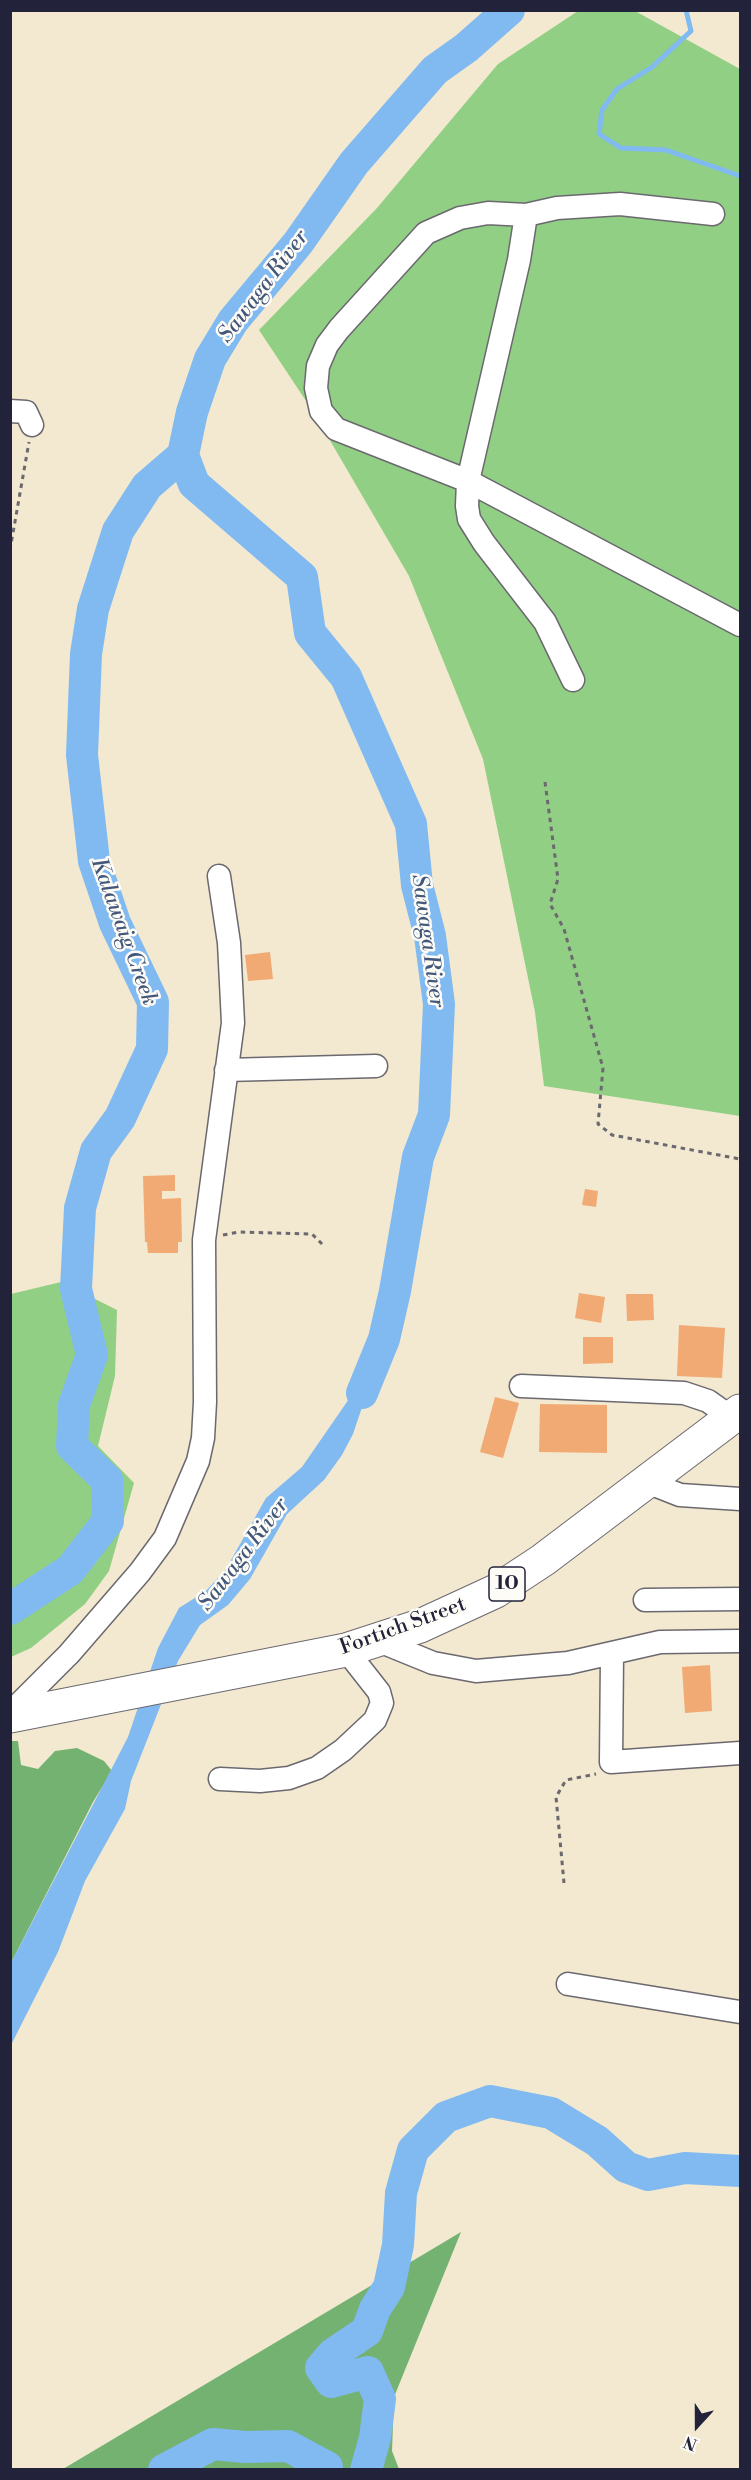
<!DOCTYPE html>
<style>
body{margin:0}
#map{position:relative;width:751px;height:2480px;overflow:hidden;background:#f2e9d0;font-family:"Libre Bodoni",serif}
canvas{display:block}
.frame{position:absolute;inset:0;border:12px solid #22223b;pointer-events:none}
.north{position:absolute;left:667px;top:2396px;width:60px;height:60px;-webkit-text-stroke:4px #fdfcf7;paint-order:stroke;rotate:201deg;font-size:16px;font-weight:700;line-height:24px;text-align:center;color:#22223b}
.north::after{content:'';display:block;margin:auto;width:21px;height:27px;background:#22223b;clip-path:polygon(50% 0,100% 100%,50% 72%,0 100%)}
</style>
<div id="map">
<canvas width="751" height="2480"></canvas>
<div class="frame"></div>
<div class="north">N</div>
</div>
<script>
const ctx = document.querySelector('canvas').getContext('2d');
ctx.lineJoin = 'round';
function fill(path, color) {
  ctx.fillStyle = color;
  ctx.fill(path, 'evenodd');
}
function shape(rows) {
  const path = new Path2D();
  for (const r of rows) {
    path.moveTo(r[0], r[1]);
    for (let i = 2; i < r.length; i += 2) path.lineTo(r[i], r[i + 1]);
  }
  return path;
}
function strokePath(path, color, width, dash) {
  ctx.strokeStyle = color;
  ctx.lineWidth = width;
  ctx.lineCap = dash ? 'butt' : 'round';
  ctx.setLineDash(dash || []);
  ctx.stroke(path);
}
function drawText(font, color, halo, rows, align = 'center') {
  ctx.font = font + ' "Libre Bodoni",serif';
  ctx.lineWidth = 5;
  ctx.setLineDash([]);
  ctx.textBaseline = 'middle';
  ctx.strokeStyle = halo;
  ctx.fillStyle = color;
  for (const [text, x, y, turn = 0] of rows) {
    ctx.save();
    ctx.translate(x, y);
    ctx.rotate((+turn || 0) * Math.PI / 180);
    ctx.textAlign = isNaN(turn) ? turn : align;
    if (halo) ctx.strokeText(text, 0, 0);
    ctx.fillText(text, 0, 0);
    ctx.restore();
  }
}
const green = shape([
 [578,11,635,11,740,69,740,1116,544,1086,535,1012,483,759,409,576,314,413,259,330,377,208,498,64],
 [61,1282,117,1310,115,1376,98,1446,134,1483,109,1571,85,1604,31,1648,11,1657,11,1294]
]);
const forest = shape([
 [11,1741,18,1741,21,1765,38,1769,55,1751,77,1748,104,1761,112,1771,93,1802,11,1963],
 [461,2232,394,2397,392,2451,399,2469,63,2469]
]);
const water = shape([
 [380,1354,353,1434,342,1455,324,1480,287,1514,250,1579,228,1605,200,1625,178,1661,131,1781,125,1809,85,1881,58,1952,11,2045,11,1963,128,1737,158,1648,179,1608,206,1591,226,1569,266,1498,302,1467]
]);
const stream = shape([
 [686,10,691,31,652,67,617,89,602,110,599,134,621,148,666,150,740,176]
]);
const river = shape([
 [362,1393,384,1339,395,1291,418,1157,434,1115,439,1004,430,936,417,885,411,824,346,677,310,633,302,577,194,484,183,455,192,412,210,359,233,321,298,243,354,163,435,70,466,48,509,10],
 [10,1609,70,1570,108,1521,107,1480,72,1446,74,1405,92,1355,76,1289,80,1208,96,1151,120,1118,152,1049,153,1002,115,923,94,861,82,755,86,654,93,609,118,531,147,486,183,455],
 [164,2470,213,2444,245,2447,288,2446,327,2467,327,2470],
 [366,2470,375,2438,380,2399,368,2372,331,2382,321,2368,333,2354,367,2331,375,2309,389,2287,398,2245,401,2193,413,2150,446,2117,490,2101,551,2113,597,2141,626,2167,648,2175,685,2168,740,2171]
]);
const building = shape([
 [270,952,273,979,248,981,245,955],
 [175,1175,175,1191,162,1191,162,1199,181,1198,182,1242,178,1242,178,1253,148,1253,147,1242,145,1242,143,1176],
 [585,1189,598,1191,596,1207,582,1205],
 [579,1293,605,1297,601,1323,575,1318],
 [626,1294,653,1294,654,1320,627,1321],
 [679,1325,725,1328,722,1378,677,1376],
 [583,1337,613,1337,613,1363,583,1364],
 [495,1397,519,1403,503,1458,480,1452],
 [540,1404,607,1405,607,1453,539,1452],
 [710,1665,712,1711,685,1713,682,1667]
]);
const path = shape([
 [10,550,29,442],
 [545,782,558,879,550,904,564,929,603,1068,598,1124,612,1135,740,1159],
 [223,1235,239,1232,312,1234,325,1247],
 [564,1883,556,1797,566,1780,596,1774]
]);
const minor = shape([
 [526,215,557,208,620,204,713,214],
 [10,411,26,412,32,425],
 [573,680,545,622,484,543,469,519,467,506,468,481,519,260,526,215,488,213,460,218,426,233,339,329,327,345,318,366,316,388,321,411,336,429,468,481,740,625],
 [226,1070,376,1066],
 [521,1386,684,1393,708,1401,732,1418],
 [647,1482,680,1495,740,1499],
 [645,1600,740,1599],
 [379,1641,433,1663,476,1671,568,1663,660,1642,740,1641],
 [612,1655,611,1762,740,1753],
 [10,1713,69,1654,140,1572,165,1538,198,1461,203,1438,205,1402,204,1240,233,1023,229,943,219,876],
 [220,1779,260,1781,289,1778,317,1768,343,1750,375,1720,382,1703,379,1692,346,1650],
 [568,1984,740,2012]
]);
const highway = shape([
 [10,1716,346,1650,420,1626,496,1591,543,1560,740,1411]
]);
const shields = [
 [507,1584,36]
];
const shieldNames = [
 ["10",507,1584]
];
const streetNames = [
 ["Fortich Street",403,1627,-20]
];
const waterNames = [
 ["Sawaga River",264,287,-53],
 ["Kalawaig Creek",123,932,70],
 ["Sawaga River",427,941,82],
 ["Sawaga River",244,1555,-53]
];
fill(green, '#91cf85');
fill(forest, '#74b272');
fill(water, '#80baf1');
strokePath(stream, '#80baf1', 5);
strokePath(river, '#80baf1', 32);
fill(building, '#f2aa75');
strokePath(minor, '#6b686f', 25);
strokePath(highway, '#6b686f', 35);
strokePath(path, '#6b686f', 3, [4.5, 4.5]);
strokePath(minor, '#fff', 22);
strokePath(highway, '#fff', 33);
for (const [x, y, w] of shields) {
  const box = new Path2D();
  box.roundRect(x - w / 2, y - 17, w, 34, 4.5);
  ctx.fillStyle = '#fdfcf7';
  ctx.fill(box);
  strokePath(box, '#22223b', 1.5);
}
drawText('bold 20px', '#22223b', null, shieldNames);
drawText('21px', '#22223b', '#fdfcf7', streetNames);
drawText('italic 22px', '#43577b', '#fdfcf7', waterNames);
</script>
